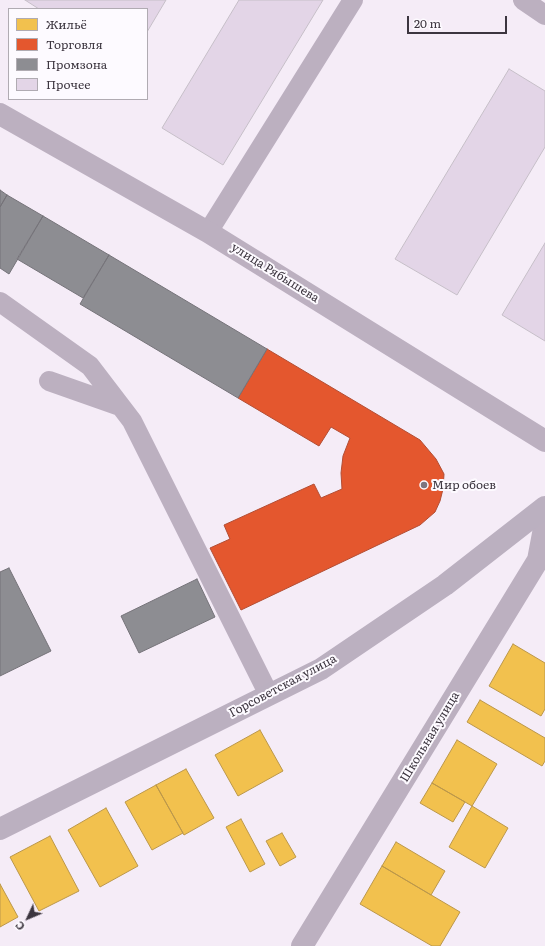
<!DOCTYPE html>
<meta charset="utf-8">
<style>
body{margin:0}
#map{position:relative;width:545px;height:946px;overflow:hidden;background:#f5ecf7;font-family:Literata,serif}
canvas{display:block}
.legend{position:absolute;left:8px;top:8px;width:140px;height:92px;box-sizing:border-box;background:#fdfaff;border:1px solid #b0abb2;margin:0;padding:5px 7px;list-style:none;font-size:12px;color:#3c353f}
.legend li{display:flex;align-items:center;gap:8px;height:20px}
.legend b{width:20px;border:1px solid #b0abb2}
.north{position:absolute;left:8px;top:898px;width:40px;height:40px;-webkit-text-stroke:3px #fdfaff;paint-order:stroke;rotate:226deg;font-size:11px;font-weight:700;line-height:16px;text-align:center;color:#3c353f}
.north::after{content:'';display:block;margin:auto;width:14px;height:18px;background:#3c353f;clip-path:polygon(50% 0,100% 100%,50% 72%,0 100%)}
.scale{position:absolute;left:407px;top:16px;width:100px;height:18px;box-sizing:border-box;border:2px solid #3c353f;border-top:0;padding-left:5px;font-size:12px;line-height:14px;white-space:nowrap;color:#3c353f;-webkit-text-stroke:3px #fdfaff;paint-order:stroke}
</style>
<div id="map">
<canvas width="545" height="946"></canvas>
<ul class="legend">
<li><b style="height:11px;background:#f2c14e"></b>Жильё</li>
<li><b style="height:11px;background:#e4572e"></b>Торговля</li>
<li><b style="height:11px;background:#8d8d92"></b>Промзона</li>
<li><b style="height:11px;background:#e3d5e7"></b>Прочее</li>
</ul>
<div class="north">С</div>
<div class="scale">20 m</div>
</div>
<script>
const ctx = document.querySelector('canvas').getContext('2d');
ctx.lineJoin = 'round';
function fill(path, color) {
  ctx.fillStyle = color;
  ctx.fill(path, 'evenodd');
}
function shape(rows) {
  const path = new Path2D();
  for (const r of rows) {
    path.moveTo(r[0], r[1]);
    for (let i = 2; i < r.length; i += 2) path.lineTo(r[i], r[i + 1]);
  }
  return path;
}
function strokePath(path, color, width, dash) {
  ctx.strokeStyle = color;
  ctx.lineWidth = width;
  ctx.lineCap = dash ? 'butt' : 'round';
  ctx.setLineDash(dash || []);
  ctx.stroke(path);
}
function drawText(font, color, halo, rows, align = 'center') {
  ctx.font = font + ' Literata,serif';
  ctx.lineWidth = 4;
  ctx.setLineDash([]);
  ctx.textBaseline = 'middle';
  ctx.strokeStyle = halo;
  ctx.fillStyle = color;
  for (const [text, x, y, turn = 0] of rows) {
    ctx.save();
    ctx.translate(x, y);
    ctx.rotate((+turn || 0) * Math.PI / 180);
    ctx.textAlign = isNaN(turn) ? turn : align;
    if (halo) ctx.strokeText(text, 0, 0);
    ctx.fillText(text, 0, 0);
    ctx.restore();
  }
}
const homes = shape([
 [513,644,545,663,545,709,541,716,489,686,513,644],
 [480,700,545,738,545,761,542,766,467,722,480,700],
 [260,730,283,771,238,796,215,755,260,730],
 [457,740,497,764,472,806,432,783,457,740],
 [186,769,214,818,184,835,156,785,186,769],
 [432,783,465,802,453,822,420,803,432,783],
 [156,785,183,833,152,850,125,802,156,785],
 [472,806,508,828,485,868,449,847,472,806],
 [106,808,138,866,100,887,68,830,106,808],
 [241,819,265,864,250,872,226,827,241,819],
 [282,833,296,857,280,866,266,841,282,833],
 [50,836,79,891,39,911,10,857,50,836],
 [396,842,445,871,431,895,382,866,396,842],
 [382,866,460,912,440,946,432,946,360,904,382,866],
 [0,884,18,917,0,927,0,884]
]);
const shops = shape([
 [267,349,420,440,436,459,444,474,443,489,440,501,435,512,420,525,241,610,210,548,230,539,224,525,314,484,321,498,342,489,341,473,343,456,350,438,331,427,319,446,238,398,267,349]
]);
const industry = shape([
 [0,190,7,195,0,207,0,190],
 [7,195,43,216,9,274,0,268,0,207,7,195],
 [43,216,109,255,83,298,17,259,43,216],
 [109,255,267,349,238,398,80,304,109,255],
 [9,568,51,651,0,676,0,572,9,568],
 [197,579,215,617,139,653,121,616,197,579]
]);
const building = shape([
 [25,0,166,0,147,32,147,9,39,9,25,0],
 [239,0,323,0,223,165,162,128,239,0],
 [509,69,545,91,545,147,457,295,395,259,509,69],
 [545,243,545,341,502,315,545,243]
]);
const lane = shape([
 [523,0,545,15],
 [208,232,353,0],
 [0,302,90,366,132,421,269,695],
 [49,381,120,406]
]);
const street = shape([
 [0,114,208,232,545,441],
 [302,946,538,560,545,523]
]);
const secondary = shape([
 [0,829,321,669,445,585,545,507]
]);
const markers = [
 [424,485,4,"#7d757f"]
];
const streetNames = [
 ["улица Рябышева",275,273,32],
 ["Горсоветская улица",283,686,-28],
 ["Школьная улица",430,737,-59]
];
const poiNames = [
 ["Мир обоев",432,485]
];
fill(homes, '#f2c14e');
strokePath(homes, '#bb974a', 1);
fill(shops, '#e4572e');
strokePath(shops, '#b24d33', 1);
fill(industry, '#8d8d92');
strokePath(industry, '#757379', 1);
fill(building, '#e3d5e7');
strokePath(building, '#c6bfc8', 1);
strokePath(lane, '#bcb0c0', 20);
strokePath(street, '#bcb0c0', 22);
strokePath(secondary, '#bbb0c0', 22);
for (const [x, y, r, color] of markers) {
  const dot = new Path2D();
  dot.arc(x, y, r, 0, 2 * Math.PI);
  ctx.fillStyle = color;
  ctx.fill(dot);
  strokePath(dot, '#fdfaff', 1.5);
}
drawText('12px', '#3c353f', '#fdfaff', streetNames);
drawText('12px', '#3c353f', '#fdfaff', poiNames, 'left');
</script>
